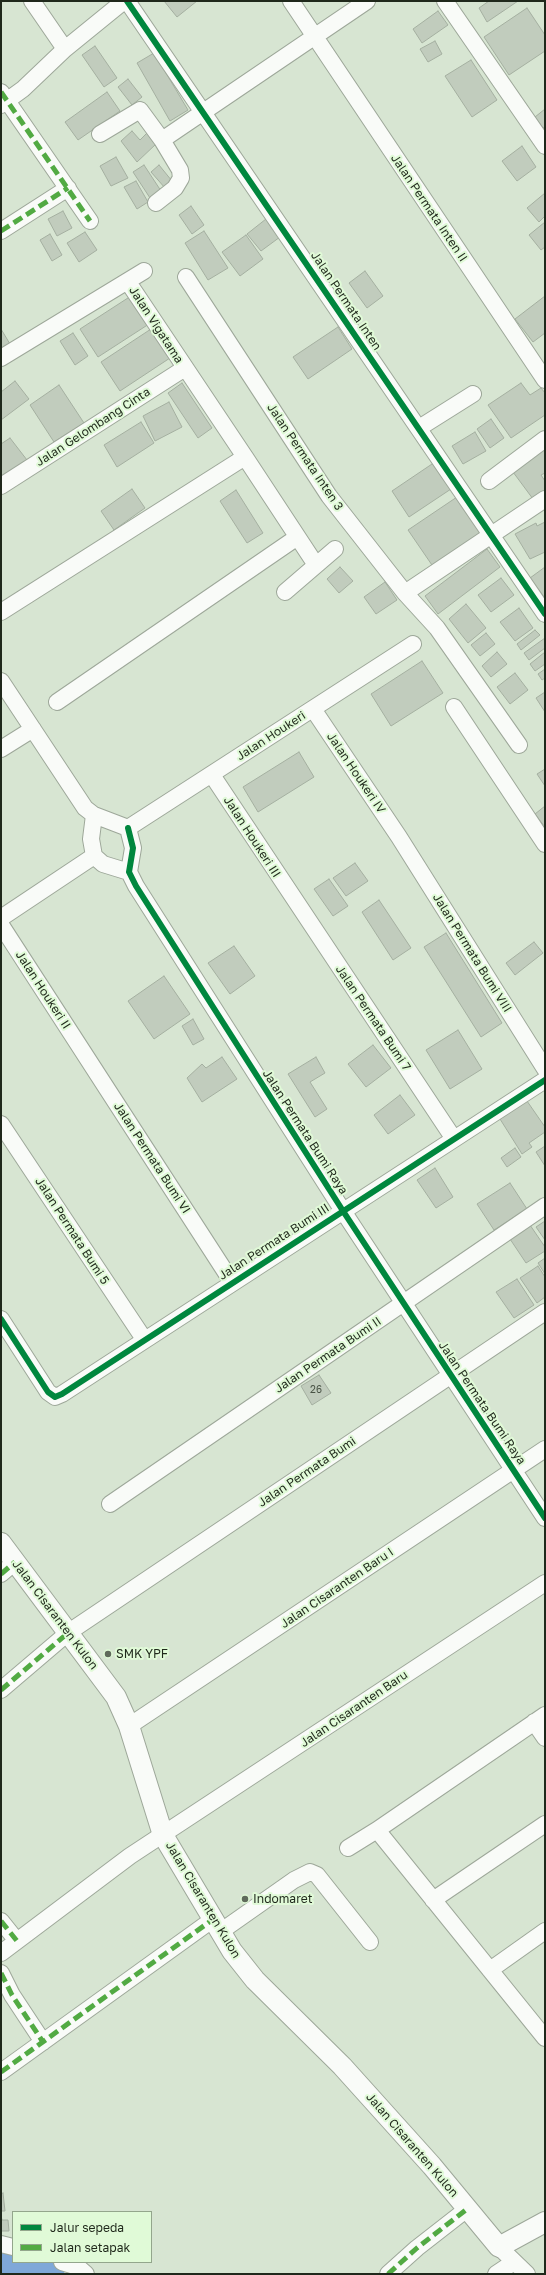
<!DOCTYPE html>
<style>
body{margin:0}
#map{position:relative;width:546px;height:2275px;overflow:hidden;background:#d7e5d2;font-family:"Golos Text",sans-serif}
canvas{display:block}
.frame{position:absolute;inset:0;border:2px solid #1f281b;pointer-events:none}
.legend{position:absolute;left:12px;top:2211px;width:140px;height:52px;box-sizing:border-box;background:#e0fad7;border:1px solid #93a68c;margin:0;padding:5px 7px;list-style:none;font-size:12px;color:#1f281b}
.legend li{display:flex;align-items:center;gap:8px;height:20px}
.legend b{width:20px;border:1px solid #93a68c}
</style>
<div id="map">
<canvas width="546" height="2275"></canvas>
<div class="frame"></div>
<ul class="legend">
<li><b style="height:5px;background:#00873e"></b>Jalur sepeda</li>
<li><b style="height:5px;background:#52aa43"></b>Jalan setapak</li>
</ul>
</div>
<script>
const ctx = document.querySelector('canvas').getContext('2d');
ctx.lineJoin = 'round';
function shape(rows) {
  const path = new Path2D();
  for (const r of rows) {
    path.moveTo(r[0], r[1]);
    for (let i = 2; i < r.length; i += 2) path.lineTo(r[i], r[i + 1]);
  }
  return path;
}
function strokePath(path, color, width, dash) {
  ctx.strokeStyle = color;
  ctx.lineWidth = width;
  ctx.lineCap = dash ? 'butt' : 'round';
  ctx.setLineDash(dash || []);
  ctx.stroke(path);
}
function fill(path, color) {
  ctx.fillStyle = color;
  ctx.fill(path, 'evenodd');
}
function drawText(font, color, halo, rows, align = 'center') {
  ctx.font = font + ' "Golos Text",sans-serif';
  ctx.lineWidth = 4;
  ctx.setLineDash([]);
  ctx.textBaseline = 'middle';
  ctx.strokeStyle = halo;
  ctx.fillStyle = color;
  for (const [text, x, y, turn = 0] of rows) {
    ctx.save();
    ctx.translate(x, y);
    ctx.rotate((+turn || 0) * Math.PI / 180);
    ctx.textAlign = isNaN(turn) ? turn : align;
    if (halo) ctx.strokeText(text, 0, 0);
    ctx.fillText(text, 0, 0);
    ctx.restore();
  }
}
const river = shape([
 [1,2261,50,2274]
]);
const building = shape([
 [164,1,197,1,177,17,164,1],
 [489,1,518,1,487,22,479,8,489,1],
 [527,8,545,35,545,51,509,75,484,37,527,8],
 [438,11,448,25,422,43,413,29,438,11],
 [435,41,442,54,428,62,420,49,435,41],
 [95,46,117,78,104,87,82,55,95,46],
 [154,53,188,110,170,121,137,63,154,53],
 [471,60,497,100,472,117,445,76,471,60],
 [128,79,142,97,132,105,118,87,128,79],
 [107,92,120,111,78,140,65,122,107,92],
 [545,109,545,126,543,128,535,117,545,109],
 [132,131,140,140,147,133,156,144,137,162,121,141,132,131],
 [522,146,536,167,517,181,502,161,522,146],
 [116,157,128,178,111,186,100,166,116,157],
 [144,165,163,194,152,201,133,172,144,165],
 [159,165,172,181,165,188,151,172,159,165],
 [136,181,148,202,137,209,124,187,136,181],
 [545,193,545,216,539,222,527,208,545,193],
 [191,206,204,225,192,234,179,215,191,206],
 [63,211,72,228,57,236,48,219,63,211],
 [266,219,280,237,261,251,247,234,266,219],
 [545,222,545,247,541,250,529,235,545,222],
 [204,231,228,268,208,280,185,243,204,231],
 [85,232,97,250,79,262,67,243,85,232],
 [50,234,62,255,52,261,40,240,50,234],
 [246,235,263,259,240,276,222,252,246,235],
 [365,271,383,296,367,308,349,283,365,271],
 [131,296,149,324,98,357,80,329,131,296],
 [545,296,545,333,533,342,515,319,545,296],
 [338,327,352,349,308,379,293,357,338,327],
 [1,329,10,344,1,349,1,329],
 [151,329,170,358,120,391,101,362,151,329],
 [73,333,88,356,75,365,60,341,73,333],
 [15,381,29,399,1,420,1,392,15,381],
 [182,383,212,428,198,438,168,393,182,383],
 [521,383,530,395,541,388,545,393,545,415,511,438,488,405,521,383],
 [59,385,84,423,54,442,30,405,59,385],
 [169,402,182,427,155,441,143,416,169,402],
 [491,419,504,438,490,448,477,429,491,419],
 [141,422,154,443,117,467,104,445,141,422],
 [475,432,486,451,463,464,452,446,475,432],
 [10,438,27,460,1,479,1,444,10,438],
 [545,449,545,473,541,475,545,481,545,490,533,499,513,472,545,449],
 [435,462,454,487,409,517,392,491,435,462],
 [132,489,145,508,114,530,101,511,132,489],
 [236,490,263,533,247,543,220,501,236,490],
 [457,497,482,534,434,568,408,530,457,497],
 [545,522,545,552,530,559,515,534,536,523,537,526,545,522],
 [487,549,500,567,438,614,425,596,487,549],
 [340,567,353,581,339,593,327,579,340,567],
 [545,567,545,598,530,578,545,567],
 [501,578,514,595,491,612,478,595,501,578],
 [385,582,397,600,376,614,364,597,385,582],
 [466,604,486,628,468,643,449,619,466,604],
 [519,608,533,628,515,641,500,622,519,608],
 [535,630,540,635,521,650,517,644,535,630],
 [486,633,495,644,480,656,471,645,486,633],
 [545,638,545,648,529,660,524,653,545,638],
 [497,652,507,664,491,677,482,666,497,652],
 [545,652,545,664,535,671,530,664,545,652],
 [422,661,443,693,391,726,371,694,422,661],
 [545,669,545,678,542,680,538,674,545,669],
 [515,673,528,690,510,704,497,687,515,673],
 [545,692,545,712,536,698,545,692],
 [299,752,314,777,258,812,243,787,299,752],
 [545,769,545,786,537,774,545,769],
 [545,806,545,827,535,814,545,806],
 [355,863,368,881,346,896,333,878,355,863],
 [329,879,348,906,333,916,314,889,329,879],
 [379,900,411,948,393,960,362,912,379,900],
 [446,933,502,1023,481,1037,424,947,446,933],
 [534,942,543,953,515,975,506,963,534,942],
 [234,946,255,976,230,994,208,963,234,946],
 [164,976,190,1014,154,1039,128,1001,164,976],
 [193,1019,204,1039,193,1045,182,1026,193,1019],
 [458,1030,482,1069,450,1089,426,1050,458,1030],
 [373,1045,391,1068,366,1087,348,1064,373,1045],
 [222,1057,237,1079,202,1102,187,1078,202,1064,206,1068,222,1057],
 [316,1057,325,1073,310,1082,327,1109,315,1117,288,1074,316,1057],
 [400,1095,415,1115,388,1134,374,1115,400,1095],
 [527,1101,545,1127,545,1132,529,1143,532,1147,522,1154,500,1119,527,1101],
 [545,1146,545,1166,536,1152,545,1146],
 [515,1148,521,1157,507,1167,501,1158,515,1148],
 [435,1168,453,1197,436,1208,417,1180,435,1168],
 [510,1183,527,1209,494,1230,477,1204,510,1183],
 [545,1221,545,1240,536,1227,545,1221],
 [530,1225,545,1247,545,1251,526,1263,510,1239,530,1225],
 [545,1258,545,1274,538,1263,545,1258],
 [538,1266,545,1277,545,1297,537,1303,520,1278,538,1266],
 [517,1279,534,1305,514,1318,496,1292,517,1279],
 [319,1375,331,1393,312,1405,301,1386,319,1375],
 [3,2193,5,2211,1,2211,1,2194,3,2193],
 [1,2216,2,2220,8,2220,9,2231,1,2231,1,2216]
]);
const minor = shape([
 [32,1,65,49],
 [127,1,545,614],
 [291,1,545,380],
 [445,1,545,146],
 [1,92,90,221],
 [1,105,23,89,65,49,124,1],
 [100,134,140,110,162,140],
 [156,203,175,188,181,178,180,170,162,140,367,1],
 [1,231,68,188],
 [186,277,329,496,405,593,437,628,519,745],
 [1,358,144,271],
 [419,428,473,394],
 [245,457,316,565],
 [489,481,545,439],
 [1,486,185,368],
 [285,592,335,549],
 [405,593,545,499],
 [1,612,245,457,128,282],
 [1,681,85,808,94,815,128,828],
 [57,702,296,538],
 [454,707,545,844],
 [313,709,399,837,545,1069],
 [1,749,33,729],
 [212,775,454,1139],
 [128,828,133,848,129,872,136,886,343,1211,545,1518],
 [128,828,413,644],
 [94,856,91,839,94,815],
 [1,918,94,856,103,864,129,872],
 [1,925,232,1282],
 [1,1124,144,1339],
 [1,1319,48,1392,55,1397,62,1394,545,1080],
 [110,1504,545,1206],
 [1,1574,15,1562],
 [1,1690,69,1632,545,1312],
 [545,1715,377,1830,545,2038],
 [534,1722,545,1738],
 [129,1726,545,1449],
 [348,1848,377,1830],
 [433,1900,545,1824],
 [1,1921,17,1941],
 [220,1932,294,1880,310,1872,317,1875,370,1942],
 [1,1953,130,1856,545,1583],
 [490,1970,545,1931],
 [1,1973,12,1995,43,2042],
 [1,2072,212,1920],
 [1,2244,13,2247],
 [499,2247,527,2274],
 [62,2262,78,2267,86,2274],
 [388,2274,417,2248,467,2209],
 [496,2274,514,2262]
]);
const major = shape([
 [1,1543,116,1697,129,1726,163,1835,232,1951,255,1980,342,2066,432,2166,499,2247,545,2222]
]);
const quiet = shape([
 [1,92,90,221],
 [1,231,68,188],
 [1,1574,15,1562],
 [1,1690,69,1632],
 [1,1921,17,1941],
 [1,1973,12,1995,43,2042],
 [1,2072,212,1920],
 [388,2274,417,2248,467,2209]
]);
const cycleway = shape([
 [127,1,545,614],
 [128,828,133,848,129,872,136,886,343,1211,545,1518],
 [1,1319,48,1392,55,1397,62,1394,545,1080]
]);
const markers = [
 [108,1654,4,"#5f6a5b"],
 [245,1899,4,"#5f6a5b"]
];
const numberNames = [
 ["26",316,1390]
];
const streetNames = [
 ["Jalan Permata Inten II",429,208,56],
 ["Jalan Permata Inten",346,301,56],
 ["Jalan Vigatama",156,325,57],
 ["Jalan Gelombang Cinta",93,427,-33],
 ["Jalan Permata Inten 3",305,457,56],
 ["Jalan Houkeri",271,736,-33],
 ["Jalan Houkeri IV",356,773,56],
 ["Jalan Houkeri III",252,837,57],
 ["Jalan Permata Bumi VIII",472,953,58],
 ["Jalan Houkeri II",43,990,57],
 ["Jalan Permata Bumi 7",373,1018,56],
 ["Jalan Permata Bumi Raya",305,1132,57],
 ["Jalan Permata Bumi VI",152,1158,57],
 ["Jalan Permata Bumi 5",72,1231,57],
 ["Jalan Permata Bumi III",274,1242,-33],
 ["Jalan Permata Bumi II",328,1355,-34],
 ["Jalan Permata Bumi Raya",482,1403,56],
 ["Jalan Permata Bumi",307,1472,-34],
 ["Jalan Cisaranten Baru I",337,1588,-34],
 ["Jalan Cisaranten Kulon",55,1615,53],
 ["Jalan Cisaranten Baru",354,1709,-34],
 ["Jalan Cisaranten Kulon",203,1900,59],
 ["Jalan Cisaranten Kulon",412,2145,49]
];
const poiNames = [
 ["SMK YPF",116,1654],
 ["Indomaret",253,1899]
];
strokePath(river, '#7fa8d8', 29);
fill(building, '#c1ccbd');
strokePath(building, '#a4afa0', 1);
strokePath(minor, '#9da799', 18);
strokePath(major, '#9da799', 22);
strokePath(minor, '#f9fbf8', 16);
strokePath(major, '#f9fbf8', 20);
strokePath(quiet, '#52aa43', 5, [10, 5]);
strokePath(cycleway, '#00873e', 6);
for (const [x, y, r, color] of markers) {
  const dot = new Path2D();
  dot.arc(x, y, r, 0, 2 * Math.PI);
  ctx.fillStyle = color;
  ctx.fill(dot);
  strokePath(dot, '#e0fad7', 1.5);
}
drawText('10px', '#495345', null, numberNames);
drawText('12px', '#1f281b', '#e0fad7', streetNames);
drawText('12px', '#1f281b', '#e0fad7', poiNames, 'left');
</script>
